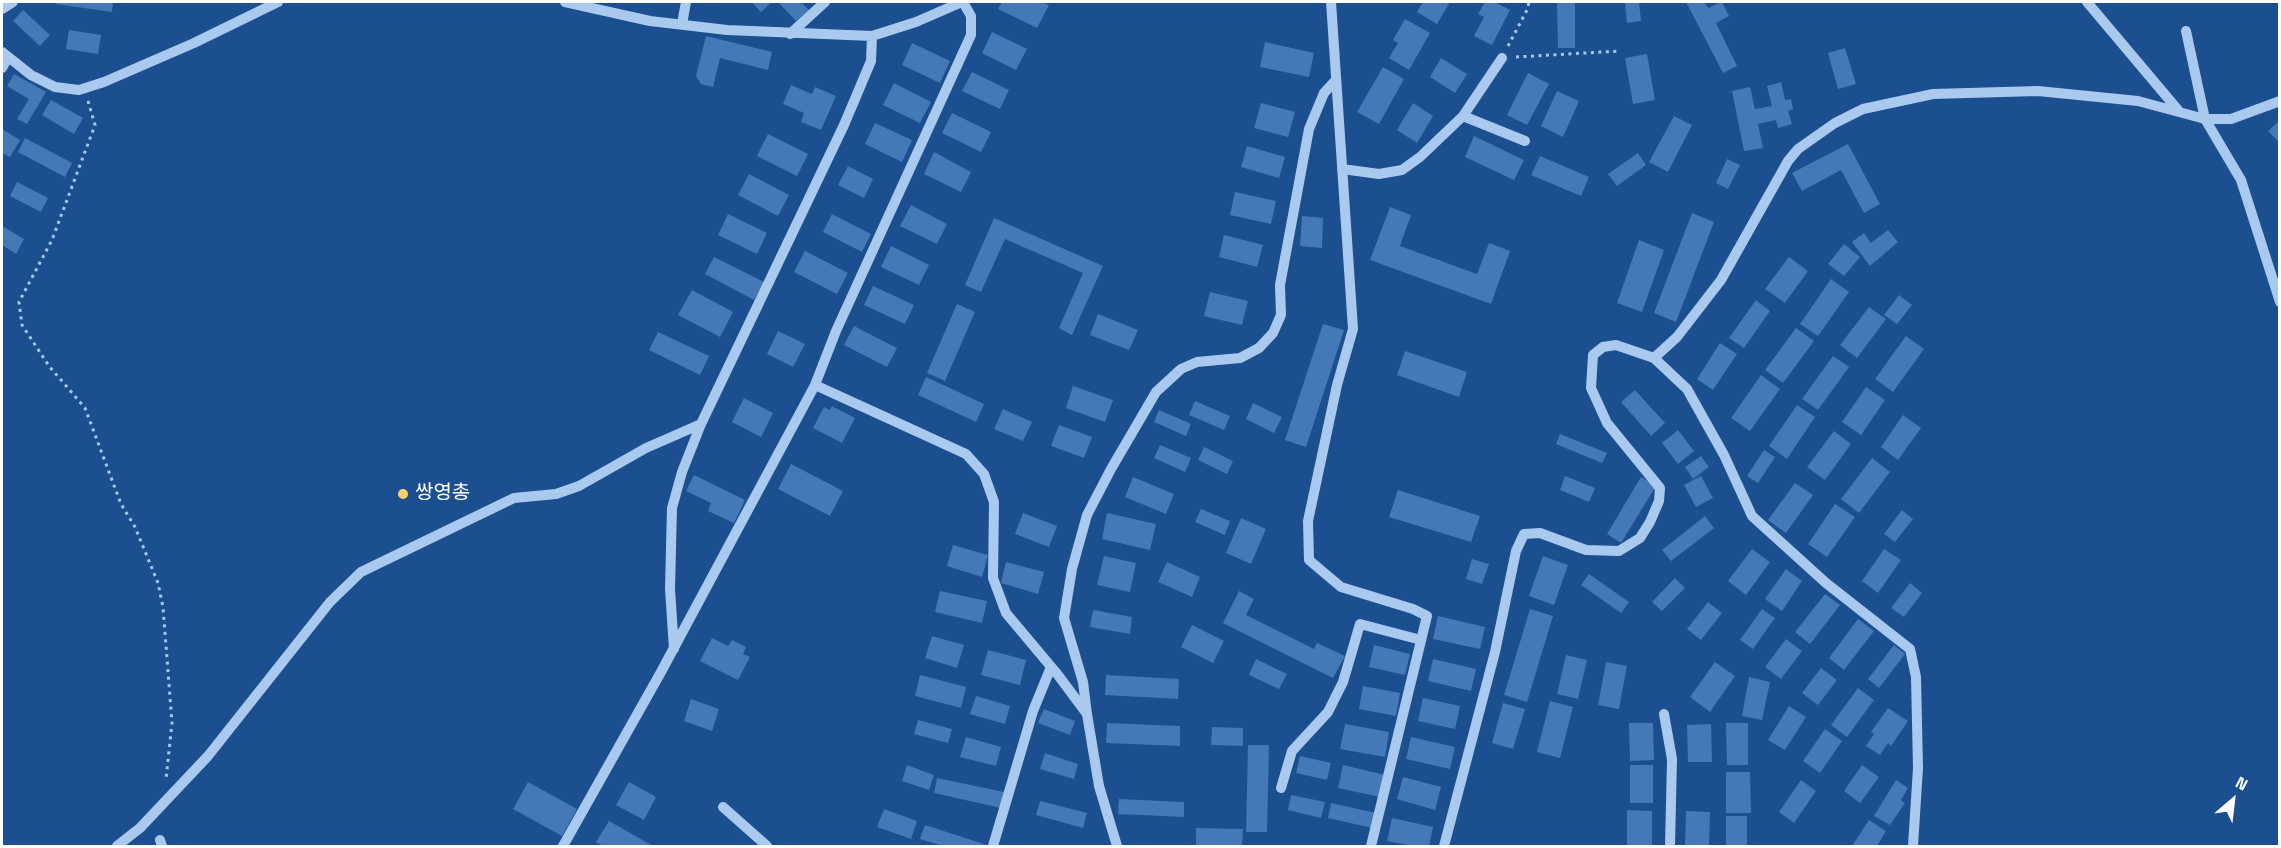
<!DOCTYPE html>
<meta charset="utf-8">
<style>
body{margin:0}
#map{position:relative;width:2281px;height:848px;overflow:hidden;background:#1b4f8f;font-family:"Space Grotesk",sans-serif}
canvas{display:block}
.frame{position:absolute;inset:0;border:3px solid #fff;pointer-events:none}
.north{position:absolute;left:2203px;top:770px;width:60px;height:60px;-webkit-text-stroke:4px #1b4f8f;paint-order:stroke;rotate:28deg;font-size:16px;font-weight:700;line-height:24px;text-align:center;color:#fff}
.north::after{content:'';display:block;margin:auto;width:21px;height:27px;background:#fff;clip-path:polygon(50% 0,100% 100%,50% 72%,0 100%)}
</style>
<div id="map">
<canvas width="2281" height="848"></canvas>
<div class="frame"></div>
<div class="north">N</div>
</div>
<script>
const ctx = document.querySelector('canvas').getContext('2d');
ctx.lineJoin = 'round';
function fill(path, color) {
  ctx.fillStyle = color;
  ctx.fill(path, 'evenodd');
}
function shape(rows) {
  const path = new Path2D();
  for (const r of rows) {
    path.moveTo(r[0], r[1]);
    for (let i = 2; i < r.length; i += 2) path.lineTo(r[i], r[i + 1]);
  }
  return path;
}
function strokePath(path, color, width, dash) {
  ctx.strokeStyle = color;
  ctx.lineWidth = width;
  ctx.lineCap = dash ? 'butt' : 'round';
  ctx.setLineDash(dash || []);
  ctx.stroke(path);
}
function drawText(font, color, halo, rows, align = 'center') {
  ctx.font = font + ' "Space Grotesk","Noto Sans KR",sans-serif';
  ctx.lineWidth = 4.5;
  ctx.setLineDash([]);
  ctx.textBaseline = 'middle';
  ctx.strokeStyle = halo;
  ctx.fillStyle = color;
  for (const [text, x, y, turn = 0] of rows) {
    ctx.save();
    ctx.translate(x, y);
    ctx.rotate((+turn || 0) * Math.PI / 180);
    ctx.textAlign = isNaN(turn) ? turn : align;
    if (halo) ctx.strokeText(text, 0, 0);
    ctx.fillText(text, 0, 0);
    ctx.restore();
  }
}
const building = shape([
 [56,2,113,2,112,12,56,4],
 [756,2,772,2,761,12,753,4],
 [778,2,801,2,809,10,796,21],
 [1002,2,1042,2,1049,5,1037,28,998,9],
 [1423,2,1450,2,1437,24,1417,12],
 [1485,2,1495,2,1510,10,1492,45,1474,36,1484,17,1478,14],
 [1557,2,1575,2,1575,48,1558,48],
 [1625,2,1639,2,1641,21,1627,23],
 [1686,2,1705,2,1708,8,1722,2,1729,16,1716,23,1737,66,1723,73],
 [23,10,50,35,40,46,13,21],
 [1405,19,1430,33,1409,70,1389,58,1398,43,1393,40],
 [69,30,101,35,98,54,66,49],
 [992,32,1027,49,1016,70,982,53],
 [706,36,772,52,768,70,720,58,713,87,701,84,696,76],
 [1265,42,1314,53,1309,77,1260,67],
 [912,43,950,61,940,83,902,65],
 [1845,48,1856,84,1838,89,1828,53],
 [1647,54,1655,100,1633,104,1625,58],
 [1441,58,1467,74,1455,93,1430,77],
 [1383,67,1404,79,1379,124,1357,112],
 [972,72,1009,90,1000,109,962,91],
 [1528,73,1549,84,1527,125,1507,115],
 [14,74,46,92,27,124,17,119,29,99,7,86],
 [1781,82,1785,100,1791,99,1793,109,1788,111,1792,124,1778,128,1776,120,1758,124,1763,148,1744,151,1732,91,1750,87,1755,109,1772,106,1767,86],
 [894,83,931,102,920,123,883,105],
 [791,85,812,94,815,87,836,96,821,130,801,122,804,113,783,104],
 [1557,91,1579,101,1563,137,1541,126],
 [51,100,83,118,74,134,42,115],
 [1261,103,1295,112,1288,137,1254,128],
 [1413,103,1433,116,1417,143,1397,130],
 [952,113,991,132,981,152,942,133],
 [1674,116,1692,125,1668,172,1649,162],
 [2280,120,2280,143,2268,131],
 [875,123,912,140,902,162,865,144],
 [2,129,20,140,10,157,2,153],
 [768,134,808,154,797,176,757,156],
 [1474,136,1524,160,1514,180,1465,157],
 [25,138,72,163,65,177,18,152],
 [1848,144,1880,204,1864,213,1841,170,1802,191,1792,173],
 [1247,146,1285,157,1279,178,1241,167],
 [934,152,971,172,961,192,924,174],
 [1638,153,1646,165,1617,186,1608,174],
 [1540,156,1589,177,1581,196,1531,175],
 [1727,159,1740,165,1728,189,1716,183],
 [848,166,873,179,864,198,838,185],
 [749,174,789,195,778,216,738,195],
 [17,182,48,198,41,212,10,196],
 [1235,192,1276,201,1271,224,1230,215],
 [911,205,947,224,937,244,900,226],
 [1390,207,1411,215,1400,246,1477,274,1489,243,1510,251,1491,304,1370,260],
 [1692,213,1714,222,1676,322,1654,313],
 [728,214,767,233,757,254,718,235],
 [832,214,871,234,862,252,823,232],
 [1302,216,1323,218,1322,248,1300,246],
 [994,218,1103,266,1072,335,1059,328,1083,273,1005,239,981,292,965,285],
 [2,226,24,239,16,254,2,245],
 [1888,230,1898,242,1870,266,1852,242,1864,233,1871,243],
 [1224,235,1263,245,1257,267,1219,257],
 [1639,240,1664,250,1642,312,1617,303],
 [1844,244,1860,257,1844,276,1828,264],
 [891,246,929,265,919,285,881,267],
 [805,251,848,273,837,294,794,272],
 [714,257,764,282,754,300,705,274],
 [1789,257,1808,271,1785,303,1765,289],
 [1831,279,1849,292,1818,336,1800,324],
 [873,286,914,305,905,324,864,305],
 [692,290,733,312,720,337,678,315],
 [1210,292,1248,301,1242,325,1204,316],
 [1899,295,1912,305,1897,324,1884,315],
 [1756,300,1770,311,1744,348,1729,338],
 [957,304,975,312,945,381,927,373],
 [1869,307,1886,319,1857,358,1840,345],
 [1098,314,1138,330,1129,350,1090,335],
 [1323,324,1344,330,1306,447,1285,440],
 [854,326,897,348,887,367,844,345],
 [1796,328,1814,341,1783,383,1765,370],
 [778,331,805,344,793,367,767,354],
 [658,332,709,356,700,375,649,350],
 [1906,336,1924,349,1893,392,1875,379],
 [1720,343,1737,354,1713,390,1697,379],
 [1405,351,1467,372,1459,397,1397,375],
 [1833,356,1849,367,1818,410,1802,399],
 [1761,375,1780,389,1750,431,1731,418],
 [926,377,984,404,976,422,918,395],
 [1073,386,1113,400,1105,422,1066,408],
 [1866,387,1885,400,1861,435,1842,422],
 [1635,390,1665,423,1651,436,1621,402],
 [744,398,773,413,761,437,732,422],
 [1195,401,1230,416,1224,430,1189,415],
 [1253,403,1282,417,1274,433,1246,419],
 [1797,405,1815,417,1787,459,1769,446],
 [832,406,855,418,842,443,813,428,824,407,830,410],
 [1003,409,1032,422,1023,441,994,429],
 [1159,410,1191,424,1186,436,1154,422],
 [1903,415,1921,428,1898,460,1881,447],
 [1059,425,1092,437,1084,458,1051,446],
 [1678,430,1694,451,1678,464,1662,443],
 [1834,431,1851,444,1825,480,1807,467],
 [1560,434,1607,453,1602,463,1556,444],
 [1160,445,1191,458,1185,472,1154,458],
 [1204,447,1233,461,1227,474,1198,460],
 [1764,450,1775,457,1758,483,1747,476],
 [1701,456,1709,467,1693,479,1685,467],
 [1872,458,1890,472,1859,513,1841,499],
 [791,464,843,491,830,516,778,489],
 [694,475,745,500,734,523,708,511,711,503,686,491],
 [1565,476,1595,488,1589,502,1560,490],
 [1701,476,1713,498,1696,507,1684,485],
 [1133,477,1174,494,1166,514,1125,497],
 [1641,477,1656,486,1621,543,1607,534],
 [1795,483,1813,495,1786,533,1768,520],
 [1398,490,1480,516,1471,542,1389,517],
 [1835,504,1855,517,1827,557,1808,544],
 [1201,509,1230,521,1225,535,1195,522],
 [1902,510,1913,519,1895,542,1884,534],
 [1023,513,1057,526,1049,547,1015,534],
 [1107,513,1156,524,1150,550,1102,539],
 [1705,516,1714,528,1671,561,1662,550],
 [1241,518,1266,529,1251,564,1226,553],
 [953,545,988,555,982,577,947,566],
 [1752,549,1770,562,1746,595,1728,581],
 [1884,549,1901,560,1878,593,1862,581],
 [1104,556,1136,563,1130,592,1097,585],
 [1543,556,1568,565,1554,605,1529,596],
 [1472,559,1489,564,1482,584,1466,579],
 [1006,562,1044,572,1038,594,1001,583],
 [1167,562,1200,577,1192,597,1158,582],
 [1786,569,1802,581,1782,611,1765,599],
 [1589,574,1629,602,1621,613,1581,585],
 [1675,578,1685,588,1662,611,1652,602],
 [1910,583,1922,593,1904,617,1891,608],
 [940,591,987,601,982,623,935,612],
 [1239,591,1254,599,1246,615,1314,649,1317,643,1345,656,1333,678,1223,623],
 [1825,594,1840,605,1810,644,1795,632],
 [1708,602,1722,613,1701,640,1687,629],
 [1530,609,1553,616,1527,702,1504,695],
 [1762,609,1775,618,1753,649,1740,640],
 [1093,610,1132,617,1130,634,1090,627],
 [1438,616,1485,627,1480,649,1433,639],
 [1858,619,1874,631,1844,670,1829,658],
 [1192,625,1224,641,1213,663,1181,647],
 [932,636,964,645,957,668,925,658],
 [712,638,728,646,732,640,746,647,743,654,750,657,738,680,700,661],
 [1786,639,1802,651,1781,679,1765,667],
 [1374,645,1410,654,1405,675,1369,667],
 [1894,645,1905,654,1879,688,1868,679],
 [988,650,1026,660,1020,685,981,675],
 [1566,655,1587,660,1578,699,1557,694],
 [1256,659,1287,674,1279,689,1249,675],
 [1433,659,1476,669,1471,691,1428,681],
 [1606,662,1627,666,1619,709,1598,705],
 [1715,662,1735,676,1710,712,1690,697],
 [1821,668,1837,680,1818,705,1802,693],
 [920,675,966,687,961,708,915,696],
 [1106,675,1179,679,1178,699,1105,695],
 [1749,677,1770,682,1762,720,1742,716],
 [1363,686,1400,693,1396,716,1359,709],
 [1858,688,1874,700,1847,737,1831,725],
 [976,696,1010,706,1005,724,970,714],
 [1423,698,1460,706,1455,729,1418,721],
 [691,699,719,709,712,731,684,721],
 [1550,701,1573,707,1560,758,1537,752],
 [1503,703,1525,709,1513,749,1492,743],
 [1789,706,1806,717,1785,750,1768,740],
 [1888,708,1908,721,1891,746,1888,743,1880,755,1866,746,1874,734,1871,732],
 [1044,709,1075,721,1070,735,1038,723],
 [918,720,952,729,948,743,914,734],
 [1107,723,1180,726,1180,746,1106,743],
 [1629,723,1653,723,1654,760,1630,761],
 [1726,723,1748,723,1748,765,1727,765],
 [1345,724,1389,732,1385,757,1340,749],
 [1711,724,1712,762,1688,762,1687,725],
 [1212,727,1243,728,1243,746,1211,745],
 [1825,729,1842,741,1820,773,1803,761],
 [966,737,1001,747,996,766,960,757],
 [1411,737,1455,747,1450,769,1406,759],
 [1248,745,1269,745,1267,832,1246,832],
 [1045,753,1078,764,1074,779,1040,769],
 [1300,756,1331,763,1327,780,1296,773],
 [907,765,934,775,929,790,902,781],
 [1343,765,1385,775,1380,797,1338,788],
 [1630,765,1653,765,1653,803,1630,803],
 [1862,765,1879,777,1860,803,1844,791],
 [1726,772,1750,772,1751,813,1726,813],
 [1403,777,1441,787,1435,810,1397,799],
 [937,778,1004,792,1001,808,934,793],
 [1801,780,1816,791,1794,823,1779,812],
 [1896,780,1908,788,1901,800,1905,803,1890,825,1874,816],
 [528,782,577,809,562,836,513,809],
 [629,782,656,797,644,820,616,805],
 [1291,795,1325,802,1321,818,1288,810],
 [1119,799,1184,802,1184,817,1118,814],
 [1040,801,1087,813,1083,828,1036,815],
 [1331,803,1376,813,1372,828,1328,818],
 [884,809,917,821,911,839,877,827],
 [1627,810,1652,811,1652,846,1627,846],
 [1686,811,1710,812,1709,846,1685,846],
 [1726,816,1747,816,1747,846,1726,846],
 [1392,818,1433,827,1429,846,1413,846,1387,841],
 [1869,820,1886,831,1877,846,1852,846],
 [609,821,653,846,603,846,596,842],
 [925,825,990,846,943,846,920,839],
 [1196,828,1243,829,1242,846,1196,845]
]);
const path = shape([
 [1508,46,1527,10,1529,2],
 [1516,57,1620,51],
 [88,101,95,125,52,240,19,302,22,325,49,366,85,408,121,504,135,527,158,583,163,607,172,723,166,779]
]);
const minor = shape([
 [565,2,650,21,727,30,872,36,916,22,962,2],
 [1331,2,1353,329,1337,385,1308,521,1309,560,1341,587,1413,609,1427,616,1371,846],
 [2087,2,2178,110],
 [2,9,13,2],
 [682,24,686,2],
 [2186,31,2205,119,2241,180,2280,302],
 [790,34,825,2],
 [2,52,31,75,55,87,79,90,104,82,194,43,278,2],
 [2,68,8,57],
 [1463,116,1525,141],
 [1342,169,1379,174,1402,170,1420,157,1463,116,1502,58],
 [1654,358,1677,337,1721,280,1788,161,1798,149,1835,123,1863,109,1933,94,2038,91,2138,101,2205,119,2231,119,2280,101],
 [815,385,966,454,984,474,994,502,993,578,1006,613,1058,675,1087,714,1099,786,1117,846],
 [674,649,670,589,672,508,682,472,701,424,844,125,871,61,872,36],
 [1087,714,1083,682,1064,618,1072,569,1087,515,1111,469,1156,392,1181,369,1197,362,1240,358,1259,348,1273,333,1281,315,1280,285,1309,129,1324,93,1336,80],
 [1664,714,1672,759,1670,846],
 [1281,788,1292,751,1328,712,1343,682,1360,624,1421,640],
 [723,807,767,846],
 [160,840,162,846],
 [117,846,140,828,208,756,330,602,361,572,514,498,556,494,579,486,646,448,701,424],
 [563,846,661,672,815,385,836,331,971,35,971,16,963,2],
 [993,846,1033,711,1051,667],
 [1444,846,1495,652,1516,551,1524,534,1540,533,1586,550,1619,551,1640,538,1650,522,1659,501,1660,488,1607,423,1591,388,1593,355,1603,347,1616,345,1654,358,1687,389,1724,455,1752,516,1826,583,1910,649,1916,677,1918,768,1913,846]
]);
const markers = [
 [403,494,6,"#ffd166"]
];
const poiNames = [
 ["쌍영총",415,494]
];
fill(building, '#4478b7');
strokePath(path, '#a9c9ee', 3, [3, 4.5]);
strokePath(minor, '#a9c9ee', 10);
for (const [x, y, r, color] of markers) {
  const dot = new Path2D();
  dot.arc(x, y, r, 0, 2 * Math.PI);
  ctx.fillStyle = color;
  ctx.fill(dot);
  strokePath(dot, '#1b4f8f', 2);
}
drawText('20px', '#fff', '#1b4f8f', poiNames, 'left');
</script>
